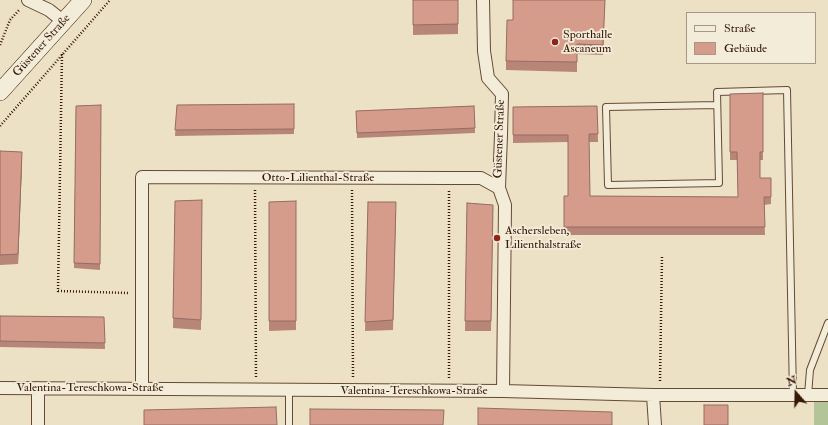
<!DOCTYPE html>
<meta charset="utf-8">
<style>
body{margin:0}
#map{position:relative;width:828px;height:425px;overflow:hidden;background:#ede1c5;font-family:"IM FELL Double Pica",serif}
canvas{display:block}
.legend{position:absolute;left:686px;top:12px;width:130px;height:52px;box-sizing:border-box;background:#f3ecd9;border:1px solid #a89785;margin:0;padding:5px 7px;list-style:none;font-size:12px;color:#371706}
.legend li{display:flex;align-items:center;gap:8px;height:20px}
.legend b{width:20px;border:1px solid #a89785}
.north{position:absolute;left:776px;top:373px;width:40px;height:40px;-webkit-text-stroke:3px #f3ecd9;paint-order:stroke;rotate:340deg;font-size:11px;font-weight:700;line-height:16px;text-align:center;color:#371706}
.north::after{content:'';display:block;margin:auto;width:14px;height:18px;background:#371706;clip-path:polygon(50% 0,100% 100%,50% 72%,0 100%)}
</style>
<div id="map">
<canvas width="828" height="425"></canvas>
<ul class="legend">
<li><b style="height:5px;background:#f3ecd9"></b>Straße</li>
<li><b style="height:11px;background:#d59c8c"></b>Gebäude</li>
</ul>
<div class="north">N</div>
</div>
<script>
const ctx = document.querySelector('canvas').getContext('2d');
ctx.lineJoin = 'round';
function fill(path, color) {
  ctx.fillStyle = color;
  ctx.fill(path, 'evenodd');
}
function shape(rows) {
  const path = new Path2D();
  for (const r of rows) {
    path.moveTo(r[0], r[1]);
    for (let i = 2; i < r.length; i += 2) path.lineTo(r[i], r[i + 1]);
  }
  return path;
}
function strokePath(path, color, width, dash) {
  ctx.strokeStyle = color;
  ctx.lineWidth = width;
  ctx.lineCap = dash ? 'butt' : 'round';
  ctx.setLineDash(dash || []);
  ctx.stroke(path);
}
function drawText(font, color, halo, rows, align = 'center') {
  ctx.font = font + ' "IM FELL Double Pica",serif';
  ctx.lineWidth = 3.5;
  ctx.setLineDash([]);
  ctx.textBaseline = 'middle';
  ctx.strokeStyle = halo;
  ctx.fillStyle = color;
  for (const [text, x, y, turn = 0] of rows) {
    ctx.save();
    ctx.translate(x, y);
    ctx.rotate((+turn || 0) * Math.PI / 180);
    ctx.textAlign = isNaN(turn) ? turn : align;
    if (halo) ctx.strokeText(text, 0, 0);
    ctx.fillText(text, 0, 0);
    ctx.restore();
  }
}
const green = shape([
 [814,399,828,399,828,425,814,425]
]);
const path = shape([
 [0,45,10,20,20,9],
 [62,54,58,291,129,293],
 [0,126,110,0],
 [255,190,256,377],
 [352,190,353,377],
 [449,378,449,191],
 [660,381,662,256]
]);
const service = shape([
 [717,105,606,107,608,185,719,183,717,92,787,90,793,395],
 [289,390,289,425],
 [808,395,810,370,828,323]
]);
const minor = shape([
 [28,0,49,10,64,22],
 [483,0,484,51,488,78,502,94,501,135,499,188],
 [0,388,503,391,653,395,828,395],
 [142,388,142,177,449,178,481,178,499,188,505,205,503,391],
 [653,395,655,425],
 [38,425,38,388]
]);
const secondary = shape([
 [0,92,83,0]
]);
const wall = shape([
 [413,0,458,0,458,34,413,35],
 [605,0,603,55,577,54,577,72,506,70,506,61,513,20],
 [763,93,763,160,760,160,760,178,771,197,771,204,764,205,765,235,564,235,564,196,568,196,568,142,513,143,513,107,597,106,598,142,589,142,590,196,738,197,737,160,730,160,730,94],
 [294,104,294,134,175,136,177,105],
 [101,105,100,270,74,268,76,106],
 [474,106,475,133,357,138,356,111],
 [0,151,22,162,18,264,0,265],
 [202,200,201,330,173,328,175,201],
 [296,201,296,330,269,331,269,202],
 [368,202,396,212,393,330,365,331],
 [467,203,493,205,491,331,465,331],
 [0,316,104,317,105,349,0,347]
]);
const shadedWall = shape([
 [22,152,22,162,18,264,18,254]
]);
const building = shape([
 [413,0,458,0,458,24,413,25,413,0],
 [513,0,605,0,603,45,577,44,577,62,506,61,507,20,513,20,513,0],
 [763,93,763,152,760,152,760,178,771,178,771,197,764,197,765,227,564,227,564,196,568,196,568,135,513,135,513,107,597,106,598,134,589,134,590,196,738,197,737,152,730,152,730,94,763,93],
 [294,104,294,129,175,130,177,105,294,104],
 [101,105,100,264,74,263,76,106,101,105],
 [474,106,475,128,357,133,356,111,474,106],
 [0,151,22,152,18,254,0,255,0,151],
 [202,200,201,320,173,318,175,201,202,200],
 [296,201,296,321,269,321,269,202,296,201],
 [368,202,396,202,393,320,365,322,368,202],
 [467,203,493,205,491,321,465,321,467,203],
 [0,316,104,317,105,343,0,341,0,316],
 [704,405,728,405,728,425,704,425,704,405],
 [276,407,277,425,144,425,144,410,276,407],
 [478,408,612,412,612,425,478,425,478,408],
 [310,409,444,410,443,425,310,425,310,409]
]);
const markers = [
 [555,42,4,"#8f2418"],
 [497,238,4,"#8f2418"]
];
const poiNames = [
 ["Sporthalle",563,35],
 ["Ascaneum",563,49],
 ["Aschersleben,",505,231],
 ["Lilienthalstraße",505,245]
];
const streetNames = [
 ["Güstener Straße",42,46,-48],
 ["Güstener Straße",500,139,-88],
 ["Otto-Lilienthal-Straße",318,178],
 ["Valentina-Tereschkowa-Straße",90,388],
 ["Valentina-Tereschkowa-Straße",414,391]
];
fill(green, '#b3c498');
strokePath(service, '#644a36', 8);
strokePath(minor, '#644a36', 14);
strokePath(secondary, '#371706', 18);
strokePath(path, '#371706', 2.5, [1, 2]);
strokePath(service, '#f3ecd9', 6);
strokePath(minor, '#f3ecd9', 12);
strokePath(secondary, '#f3ecd9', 17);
fill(wall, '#b78678');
fill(shadedWall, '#956d62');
fill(building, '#d59c8c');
strokePath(building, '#956d62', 1);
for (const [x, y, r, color] of markers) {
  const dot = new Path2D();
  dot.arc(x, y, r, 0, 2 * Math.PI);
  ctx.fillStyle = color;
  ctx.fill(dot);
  strokePath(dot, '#f3ecd9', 1.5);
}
drawText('12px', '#371706', '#f3ecd9', poiNames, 'left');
drawText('12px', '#371706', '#f3ecd9', streetNames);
</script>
